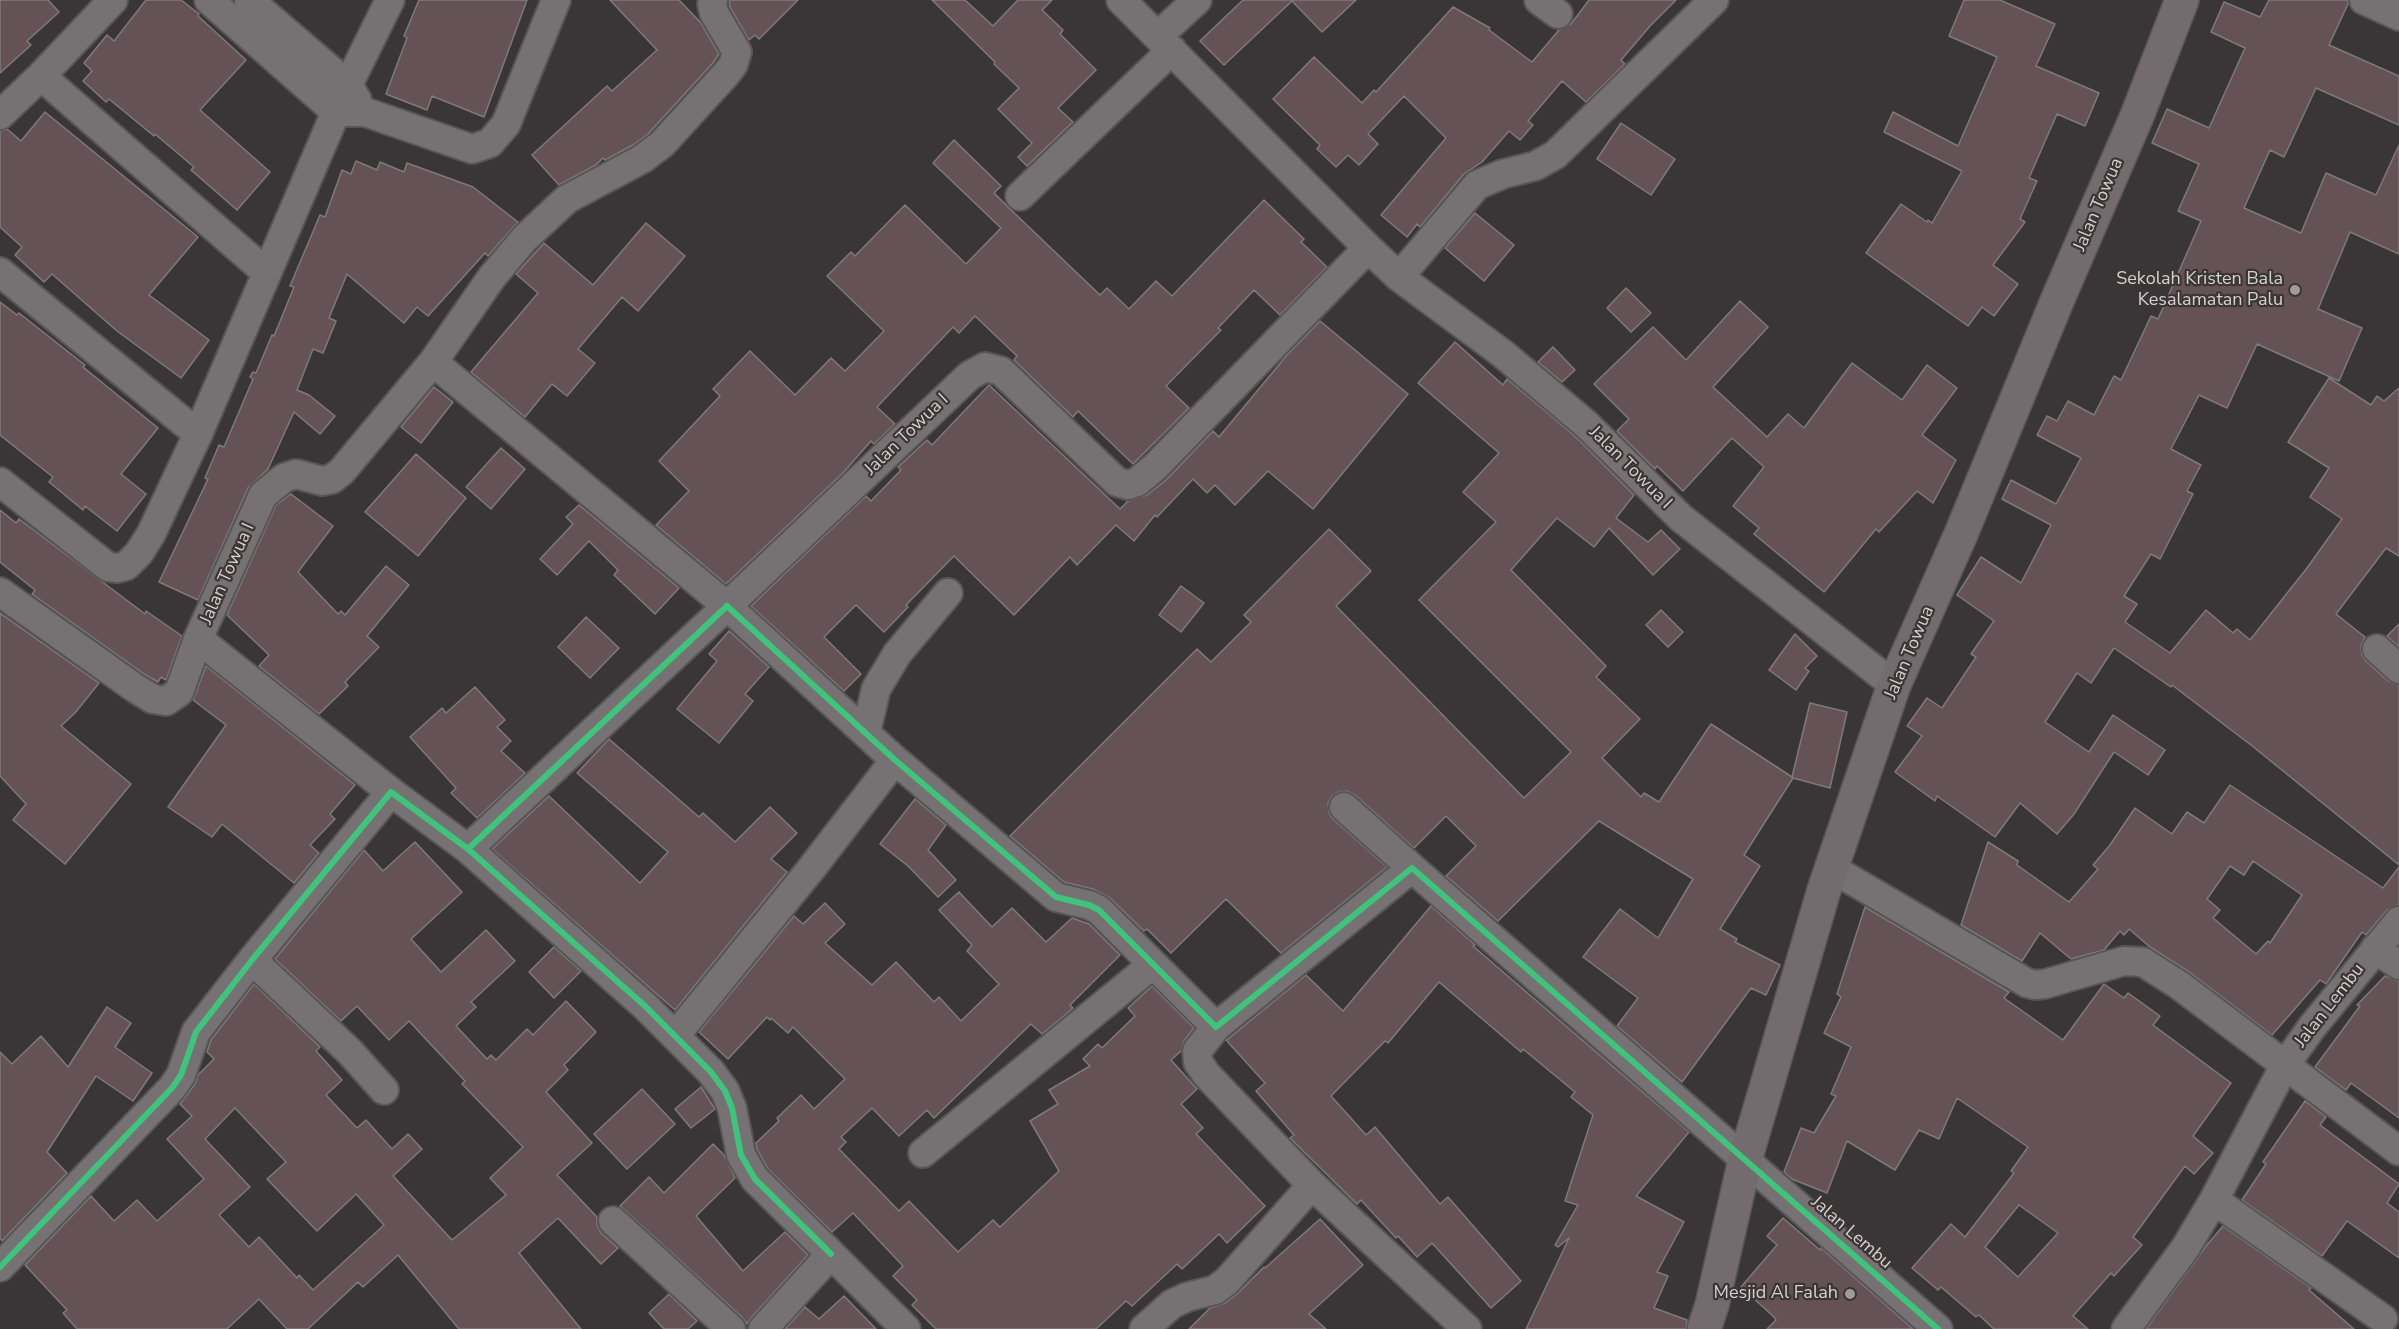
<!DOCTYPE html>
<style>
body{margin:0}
canvas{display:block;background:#3a3637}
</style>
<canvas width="2399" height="1329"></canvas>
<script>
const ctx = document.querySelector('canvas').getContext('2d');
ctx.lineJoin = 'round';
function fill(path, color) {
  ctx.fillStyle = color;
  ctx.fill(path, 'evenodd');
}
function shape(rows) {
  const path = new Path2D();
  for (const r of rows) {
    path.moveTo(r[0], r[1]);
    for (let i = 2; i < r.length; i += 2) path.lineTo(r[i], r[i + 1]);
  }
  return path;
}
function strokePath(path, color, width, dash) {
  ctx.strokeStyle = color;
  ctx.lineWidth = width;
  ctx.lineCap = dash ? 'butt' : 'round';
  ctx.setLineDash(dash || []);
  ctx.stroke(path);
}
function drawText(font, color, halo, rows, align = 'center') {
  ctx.font = font + ' "Nunito Sans",sans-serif';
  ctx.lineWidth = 4.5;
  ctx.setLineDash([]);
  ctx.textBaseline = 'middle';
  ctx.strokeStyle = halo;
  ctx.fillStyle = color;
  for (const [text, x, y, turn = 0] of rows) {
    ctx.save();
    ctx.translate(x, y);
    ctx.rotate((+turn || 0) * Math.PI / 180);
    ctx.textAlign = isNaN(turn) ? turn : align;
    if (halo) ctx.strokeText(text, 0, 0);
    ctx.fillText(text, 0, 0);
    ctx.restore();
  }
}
const building = shape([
 [0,0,48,0,59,12,27,41,31,45,0,73,0,0],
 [146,0,181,0,199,14,198,16,246,60,200,110,270,172,237,210,191,170,194,167,155,134,154,136,109,99,106,102,83,81,92,71,84,63,107,35,114,41,146,0],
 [419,0,527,0,484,117,432,96,427,110,386,94,407,38,404,36,419,0],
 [610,0,679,0,701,23,719,54,713,63,648,134,633,145,605,160,603,158,596,165,559,185,532,155,607,86,612,91,657,50,610,0],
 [729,0,798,0,759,39,755,35,749,40,730,7,729,0],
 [932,0,965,0,993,26,1018,0,1052,0,1042,10,1063,30,1060,34,1096,70,1058,108,1073,122,1027,166,1018,157,1032,143,998,109,1019,88,994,64,995,62,932,0],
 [1243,0,1356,0,1322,32,1292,1,1224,65,1200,41,1243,0],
 [1589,0,1676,0,1651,25,1621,60,1625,64,1586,102,1562,81,1528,121,1533,125,1520,140,1509,131,1482,162,1464,174,1420,227,1417,224,1407,237,1381,215,1446,138,1404,96,1368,134,1378,144,1359,165,1348,155,1336,167,1317,149,1320,145,1273,99,1314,57,1362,103,1374,90,1376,92,1453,7,1490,28,1489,30,1532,62,1559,30,1571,24,1589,0],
 [1964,0,2000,0,2055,24,2036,66,2099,93,2085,126,2057,114,2029,178,2037,181,2020,219,2025,222,1993,265,2018,284,1994,316,1982,307,1968,326,1866,253,1901,204,1927,222,1928,220,1932,223,1962,171,1884,132,1893,112,1958,146,1997,57,1949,36,1964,0],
 [2269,0,2348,0,2348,4,2329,45,2399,76,2399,125,2316,88,2284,157,2270,150,2244,208,2301,233,2326,173,2376,195,2399,145,2399,254,2350,232,2318,309,2362,328,2339,381,2257,344,2227,408,2199,395,2171,449,2201,465,2187,491,2193,494,2160,559,2151,554,2124,596,2137,604,2125,622,2170,653,2206,610,2233,633,2237,629,2250,640,2307,568,2342,519,2310,497,2329,468,2288,442,2329,378,2371,405,2377,396,2384,401,2399,388,2399,556,2386,548,2336,614,2365,637,2361,646,2362,655,2366,661,2388,681,2399,685,2399,865,2251,745,2172,685,2171,687,2114,648,2091,683,2077,673,2045,722,2089,752,2113,715,2165,750,2148,775,2114,752,2074,814,2057,834,2020,803,1995,837,1937,796,1935,801,1895,772,1922,736,1907,726,1927,698,1942,708,1976,657,1971,654,1994,621,1957,595,1981,557,2021,583,2051,525,2002,499,2011,480,2056,504,2081,458,2037,435,2047,416,2057,421,2068,401,2094,415,2114,376,2121,380,2151,316,2158,319,2201,221,2178,211,2199,164,2152,143,2167,109,2209,128,2245,48,2211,32,2224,2,2260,17,2269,0],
 [45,112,198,237,149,295,209,340,181,378,117,331,52,274,44,282,15,255,22,247,0,227,0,131,7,129,21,141,45,112],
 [1621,123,1675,159,1651,195,1597,159,1621,123],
 [954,140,1001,186,994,193,1009,208,1100,295,1107,288,1129,309,1156,281,1172,296,1264,200,1304,239,1301,242,1327,267,1280,315,1254,290,1218,328,1221,330,1166,386,1189,408,1133,464,1078,411,1073,417,1014,360,1017,356,975,316,959,333,953,327,877,407,895,424,874,444,871,441,843,473,726,584,656,525,689,491,659,461,720,396,713,389,750,351,795,395,831,358,845,371,884,331,827,276,851,252,855,256,905,205,966,264,1001,228,933,163,954,140],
 [356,161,377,170,380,162,404,172,407,163,473,187,518,222,488,256,485,253,428,316,417,307,404,323,347,274,329,318,336,321,323,353,313,349,297,390,309,395,335,416,320,434,294,412,268,469,248,488,198,600,159,582,208,479,205,478,219,445,224,447,253,379,250,377,253,372,256,373,272,335,274,336,294,287,290,286,320,215,325,217,342,170,351,174,356,161],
 [1475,213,1514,245,1484,281,1445,248,1475,213],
 [646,223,685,256,638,311,622,297,578,349,595,363,567,396,552,384,525,417,471,372,538,293,516,274,544,243,593,285,646,223],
 [1626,288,1651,313,1631,332,1607,308,1626,288],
 [1740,301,1768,327,1713,387,1767,437,1788,414,1804,428,1852,363,1902,400,1927,365,1957,388,1922,435,1956,460,1933,503,1917,491,1879,532,1876,529,1824,592,1754,534,1759,528,1733,506,1764,467,1732,438,1683,491,1657,466,1655,469,1617,431,1629,419,1594,384,1653,327,1686,360,1740,301],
 [0,302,17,315,19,313,85,365,83,367,158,428,121,474,146,494,117,531,85,506,83,510,49,482,53,477,0,435,0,302],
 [1320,321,1408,394,1313,509,1268,471,1235,505,1215,485,1207,493,1193,479,1157,517,1155,515,1134,541,1116,525,1077,565,1070,557,1014,615,954,556,906,605,908,607,884,632,856,605,824,637,861,674,844,691,751,606,866,496,871,501,901,470,898,467,927,440,932,445,989,385,1120,509,1128,501,1147,495,1166,480,1213,431,1219,437,1287,355,1320,321],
 [1455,342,1503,385,1507,379,1549,414,1579,440,1634,495,1616,518,1648,542,1661,530,1680,549,1653,575,1609,528,1594,547,1557,518,1511,570,1606,666,1596,677,1640,719,1602,758,1641,797,1644,793,1659,802,1711,724,1792,777,1810,703,1847,712,1830,788,1793,778,1744,855,1760,866,1720,929,1737,939,1735,942,1780,965,1766,995,1751,988,1682,1082,1617,1026,1638,998,1583,957,1620,909,1658,938,1693,879,1599,821,1498,921,1446,876,1476,846,1446,816,1414,848,1355,795,1347,791,1338,792,1332,796,1328,803,1329,813,1333,819,1387,867,1281,953,1226,899,1171,953,1147,929,1144,931,1110,898,1093,889,1064,882,1010,836,1197,649,1211,662,1251,622,1244,615,1329,529,1371,571,1336,606,1524,798,1571,752,1419,600,1496,522,1463,492,1499,453,1418,383,1455,342],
 [1553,347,1575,370,1562,382,1538,362,1553,347],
 [434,387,453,402,421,443,401,427,434,387],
 [501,448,525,469,491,509,466,487,501,448],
 [416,454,466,498,418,556,365,512,416,454],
 [291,494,333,526,298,572,338,614,341,611,345,615,386,566,409,585,367,636,379,647,345,682,348,686,319,714,259,666,269,655,227,615,276,505,291,494],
 [579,505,679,588,655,614,614,575,618,570,589,541,557,575,540,559,573,524,566,517,579,505],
 [0,510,16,523,19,519,145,614,146,611,182,636,166,680,161,677,158,682,144,674,32,594,35,590,0,562,0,510],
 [1181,586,1204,603,1181,632,1159,615,1181,586],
 [1661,610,1683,632,1668,647,1646,625,1661,610],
 [0,613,99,683,75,713,61,726,131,784,65,864,13,820,26,804,0,776,0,613],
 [586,617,619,648,590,678,558,647,586,617],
 [2399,624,2399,647,2387,636,2399,624],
 [729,631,769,667,745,694,753,701,719,743,677,709,717,661,709,654,729,631],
 [1795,634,1817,656,1805,668,1809,671,1796,690,1769,670,1795,634],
 [206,666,355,785,330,814,335,819,310,845,319,853,294,883,222,824,212,837,168,807,226,725,193,700,206,666],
 [475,687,505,720,497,727,511,741,501,751,525,773,477,818,451,793,456,788,410,737,442,708,446,713,475,687],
 [609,739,699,817,703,813,735,842,770,807,797,833,771,859,787,872,675,1010,492,849,549,796,640,883,668,852,577,773,609,739],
 [2230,785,2383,888,2399,867,2399,905,2387,910,2366,935,2362,932,2326,984,2320,980,2272,1035,2189,972,2150,947,2129,929,2124,935,2120,931,2104,950,2071,959,2040,933,2022,961,1961,925,1988,842,2018,861,2017,865,2069,902,2098,869,2093,865,2110,845,2135,808,2172,834,2187,812,2204,823,2230,785],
 [2253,861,2302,895,2270,943,2268,941,2256,954,2213,918,2220,910,2207,899,2230,866,2244,875,2253,861],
 [915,799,946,825,928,850,956,880,938,897,908,866,880,844,915,799],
 [415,842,462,892,411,939,441,972,486,930,515,961,471,1002,476,1007,456,1026,487,1059,491,1055,496,1060,527,1029,533,1035,566,1001,596,1032,564,1065,568,1070,546,1092,592,1143,557,1175,597,1217,597,1225,601,1233,618,1248,601,1264,558,1218,519,1253,581,1329,459,1329,398,1255,363,1287,358,1282,308,1329,287,1329,259,1299,227,1329,77,1329,63,1313,67,1310,25,1265,91,1196,114,1221,137,1200,157,1221,204,1179,167,1139,192,1116,180,1104,195,1084,198,1075,214,1059,207,1052,211,1040,254,984,320,1047,316,1051,342,1080,326,1095,357,1128,366,1120,392,1149,408,1134,422,1149,393,1176,452,1240,506,1195,490,1178,523,1147,462,1084,465,1081,409,1021,389,1040,357,1006,341,1021,275,959,364,850,383,871,415,842],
 [235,1108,286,1162,267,1179,317,1231,356,1194,384,1225,313,1290,299,1275,297,1278,259,1237,249,1247,219,1215,250,1187,205,1139,235,1108],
 [959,892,992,927,1012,908,1046,942,1072,918,1089,924,1120,955,1070,1005,1073,1008,1064,1016,1042,1034,1031,1024,934,1118,927,1110,899,1136,872,1108,841,1137,846,1142,839,1149,899,1211,909,1201,958,1252,993,1220,1000,1227,1059,1171,1030,1121,1058,1104,1049,1090,1090,1066,1083,1059,1098,1044,1102,1048,1135,1016,1128,1008,1152,986,1194,1028,1184,1041,1181,1051,1171,1060,1197,1089,1181,1104,1203,1128,1196,1134,1265,1206,1227,1243,1219,1234,1182,1269,1177,1264,1132,1306,1126,1301,1096,1329,936,1329,912,1305,917,1300,893,1276,903,1266,853,1213,832,1232,768,1169,757,1149,756,1143,779,1121,777,1118,801,1095,814,1109,845,1079,793,1027,788,1033,771,1018,770,1020,767,1017,728,1059,699,1032,794,916,803,924,825,903,845,924,825,943,872,985,896,962,934,1002,939,997,961,1021,999,984,967,951,972,945,939,910,959,892],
 [1431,906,1475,945,1473,946,1689,1132,1636,1196,1684,1222,1657,1272,1668,1276,1654,1308,1687,1320,1686,1329,1526,1329,1569,1238,1558,1247,1555,1245,1578,1205,1565,1201,1593,1115,1571,1097,1575,1092,1523,1049,1521,1052,1439,982,1388,1043,1385,1041,1331,1096,1366,1135,1375,1127,1440,1204,1448,1197,1521,1281,1491,1308,1432,1243,1417,1257,1398,1236,1396,1238,1361,1200,1357,1204,1290,1138,1294,1135,1256,1091,1265,1083,1226,1040,1228,1039,1306,975,1343,1011,1431,906],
 [1865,907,2009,992,2004,998,2063,1040,2104,984,2124,998,2128,993,2160,1016,2153,1025,2231,1083,2193,1136,2213,1153,2194,1174,2185,1166,2133,1237,2142,1245,2114,1276,2111,1273,2073,1316,2088,1329,1994,1329,1979,1315,1976,1317,1941,1287,1938,1290,1912,1268,1951,1224,1965,1237,2014,1173,2011,1171,2028,1147,1957,1098,1939,1139,1919,1130,1895,1170,1847,1141,1827,1193,1792,1179,1784,1172,1801,1128,1814,1133,1836,1096,1831,1094,1851,1047,1824,1033,1841,997,1837,994,1865,907],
 [2019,1205,2058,1233,2018,1277,1985,1247,2019,1205],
 [554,947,581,971,554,998,529,972,554,947],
 [2385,976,2399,981,2399,1118,2351,1083,2346,1090,2315,1067,2360,1006,2357,1005,2385,976],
 [107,1007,131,1023,115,1047,152,1073,133,1101,96,1076,47,1152,67,1173,2,1241,0,1238,0,1052,12,1064,41,1036,68,1067,107,1007],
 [701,1087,715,1109,691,1128,675,1109,701,1087],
 [642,1089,675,1124,627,1169,594,1134,642,1089],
 [2305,1101,2326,1117,2320,1125,2399,1184,2387,1203,2399,1212,2399,1258,2347,1221,2322,1256,2242,1200,2266,1164,2263,1162,2305,1101],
 [713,1144,724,1155,735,1178,696,1216,743,1271,785,1232,808,1255,751,1318,747,1324,742,1317,620,1206,649,1177,664,1193,713,1144],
 [1783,1218,1820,1250,1821,1248,1913,1329,1767,1329,1776,1320,1774,1317,1741,1287,1777,1245,1767,1236,1783,1218],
 [1320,1219,1363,1265,1309,1314,1326,1329,1189,1329,1210,1308,1225,1303,1237,1294,1264,1267,1265,1268,1320,1219],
 [2223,1226,2311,1288,2309,1290,2354,1329,2146,1329,2206,1246,2223,1226],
 [669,1294,697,1321,688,1329,664,1329,649,1313,669,1294],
 [844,1296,876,1329,785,1329,805,1307,819,1319,844,1296]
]);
const minor = shape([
 [209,0,336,112,365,112,472,149,490,143,506,124,556,0],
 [249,0,348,85,357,100],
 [1121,0,1368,248,1399,277,1503,354,1587,425,1681,518,1894,685],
 [1539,0,1558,14],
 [2364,0,2399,16],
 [1158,36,1197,0],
 [41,76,267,273],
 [0,115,41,76,113,0],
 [1020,196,1172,50],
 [0,272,198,434],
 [1399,277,1477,185,1503,174,1535,166,1555,155,1714,0],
 [433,362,727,606,969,376,985,367,1001,371,1117,482,1128,485,1137,482,1155,467,1368,248],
 [0,482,108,567,118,568,126,566,139,553,151,534,198,434,344,93,390,0],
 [0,592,135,688,153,699,166,701,179,692,198,639],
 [2377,649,2399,669],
 [866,732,876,689,897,654,948,593],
 [391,792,198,639,263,495,284,478,296,474,322,481,332,479,342,471,433,362,492,277,525,238,567,199,642,159,662,144,726,74,733,65,737,52,714,13,712,4,713,0],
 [1344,807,1412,868],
 [468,849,727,606,895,760,1056,897,1089,905,1099,910,1216,1027,1412,868,1938,1329],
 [1831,868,2027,983,2035,985,2045,984,2124,961,2143,962,2179,985,2399,1151],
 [2375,949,2399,965],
 [252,960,350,1052,384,1090],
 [1216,1027,1197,1051,1198,1062,1206,1074,1312,1185,1467,1329],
 [675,1036,811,869,895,760],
 [923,1153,1152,965],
 [2214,1200,2383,1319],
 [613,1221,731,1329],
 [0,1267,172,1088,181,1075,196,1032,252,960,391,792,468,849,645,1006,711,1072,725,1091,732,1108,741,1155,755,1179,831,1254],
 [763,1329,831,1254,906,1329],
 [1144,1329,1172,1304,1187,1297,1215,1290,1227,1281,1312,1185],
 [2126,1329,2186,1247,2214,1200,2285,1065,2312,1027,2399,921]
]);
const major = shape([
 [1704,1329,1712,1305,1745,1160,1824,890,1894,685,1961,534,2057,301,2137,116,2182,0]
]);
const cycleway = shape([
 [468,849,727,606,895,760,1056,897,1089,905,1099,910,1216,1027,1412,868,1938,1329],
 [0,1267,172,1088,181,1075,196,1032,252,960,391,792,468,849,645,1006,711,1072,725,1091,732,1108,741,1155,755,1179,831,1254]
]);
const markers = [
 [2295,290,6,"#9f9b9c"],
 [1850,1294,6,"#9f9b9c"]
];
const streetNames = [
 ["Jalan Towua",2099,205,-67],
 ["Jalan Towua I",907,435,-44],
 ["Jalan Towua I",1630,468,45],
 ["Jalan Towua I",228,574,-66],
 ["Jalan Towua",1910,653,-67],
 ["Jalan Lembu",2330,1006,-52],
 ["Jalan Lembu",1851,1233,41]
];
const poiNames = [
 ["Sekolah Kristen Bala",2283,280],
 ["Kesalamatan Palu",2283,301],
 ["Mesjid Al Falah",1838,1294]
];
fill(building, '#655257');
strokePath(building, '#7d7a7a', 1.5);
strokePath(minor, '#585556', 32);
strokePath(major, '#585556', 36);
strokePath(minor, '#767273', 28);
strokePath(major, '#746b6e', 33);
strokePath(cycleway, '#40c37c', 6);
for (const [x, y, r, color] of markers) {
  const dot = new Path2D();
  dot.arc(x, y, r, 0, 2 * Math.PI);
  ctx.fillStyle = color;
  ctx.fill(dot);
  strokePath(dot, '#3b3536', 2);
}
drawText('18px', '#d5d1d2', '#3b3536', streetNames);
drawText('18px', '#d5d1d2', '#3b3536', poiNames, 'right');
</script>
